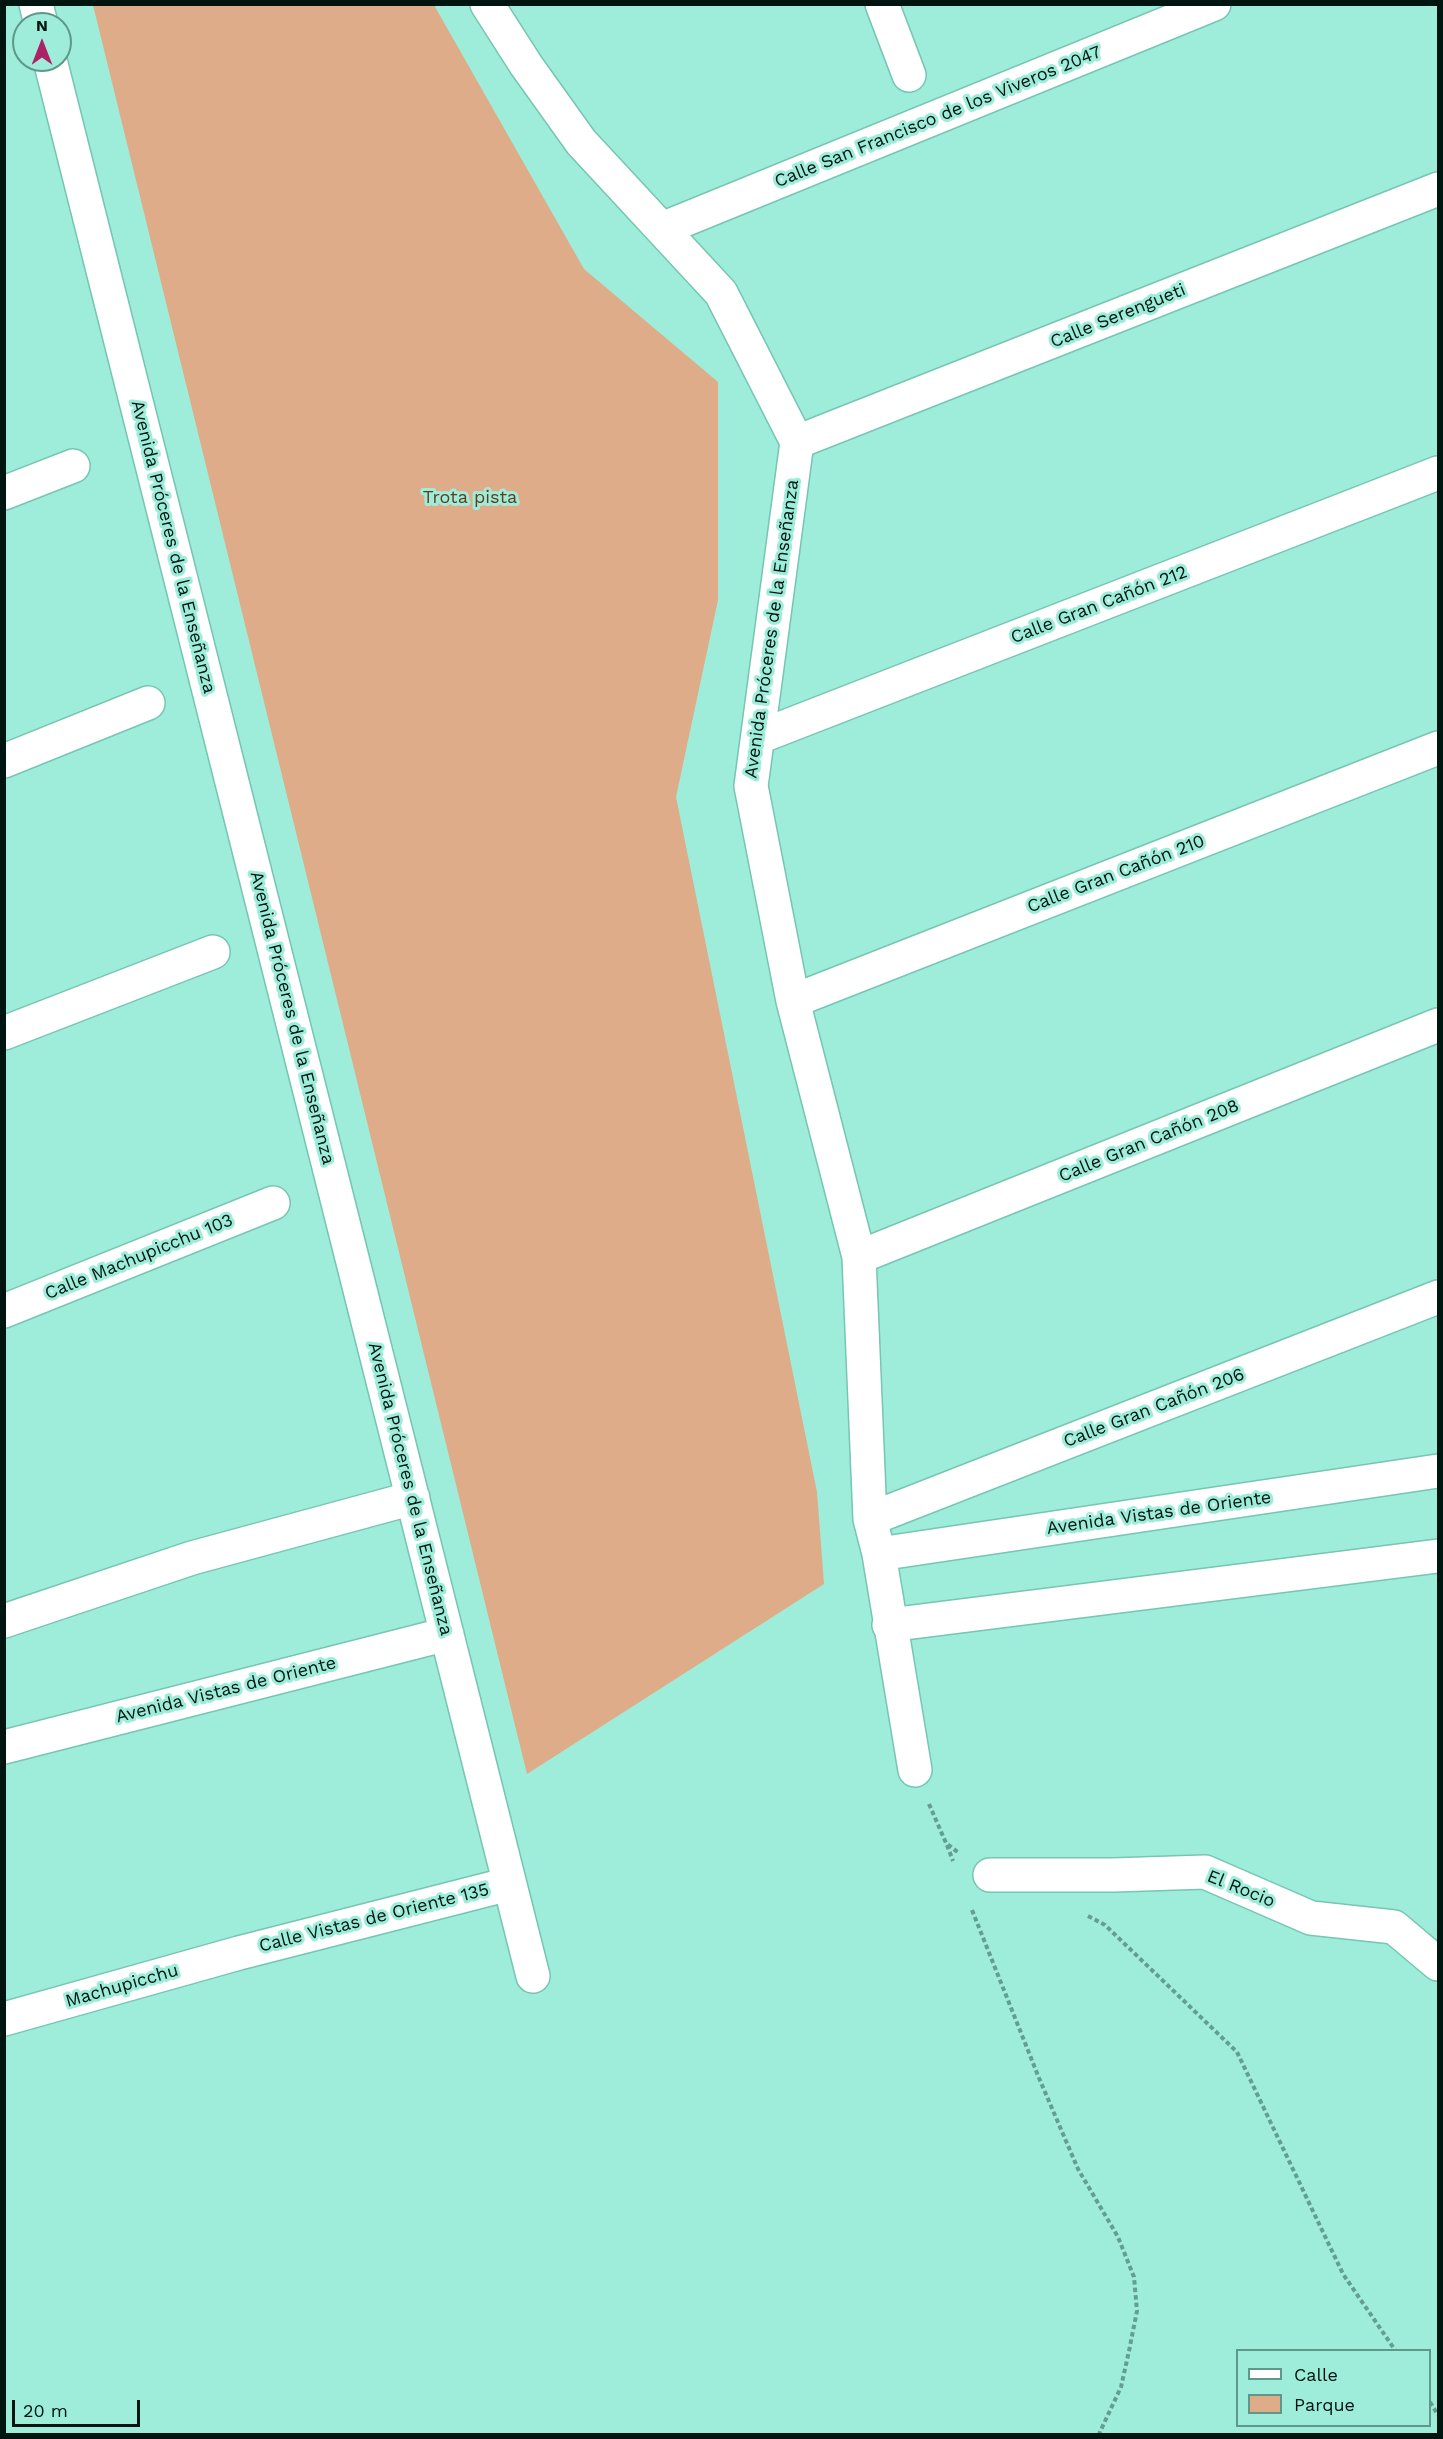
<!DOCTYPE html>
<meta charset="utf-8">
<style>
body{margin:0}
#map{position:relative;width:1443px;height:2439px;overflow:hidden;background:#9eedda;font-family:"Work Sans",sans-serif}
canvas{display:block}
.frame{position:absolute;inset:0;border:6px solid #001510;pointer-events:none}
.legend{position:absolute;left:1236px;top:2349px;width:195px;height:78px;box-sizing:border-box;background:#9eedda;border:2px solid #5f9789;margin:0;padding:8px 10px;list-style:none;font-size:18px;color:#001510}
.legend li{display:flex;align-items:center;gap:12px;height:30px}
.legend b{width:30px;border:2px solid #5f9789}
.north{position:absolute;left:12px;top:12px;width:60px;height:60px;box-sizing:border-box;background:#9eedda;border:2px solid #5f9789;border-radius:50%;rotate:0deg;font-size:16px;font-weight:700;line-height:24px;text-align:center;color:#001510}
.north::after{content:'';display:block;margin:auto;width:21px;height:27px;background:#ac2365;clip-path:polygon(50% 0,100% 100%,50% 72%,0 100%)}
.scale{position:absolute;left:12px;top:2400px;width:128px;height:27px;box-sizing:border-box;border:3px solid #001510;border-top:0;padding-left:8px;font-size:18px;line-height:21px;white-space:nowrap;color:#001510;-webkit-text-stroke:4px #9eedda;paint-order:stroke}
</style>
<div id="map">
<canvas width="1443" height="2439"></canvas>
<div class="frame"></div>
<ul class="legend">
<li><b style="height:8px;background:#fff"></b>Calle</li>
<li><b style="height:16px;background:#deac88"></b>Parque</li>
</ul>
<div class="north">N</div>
<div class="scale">20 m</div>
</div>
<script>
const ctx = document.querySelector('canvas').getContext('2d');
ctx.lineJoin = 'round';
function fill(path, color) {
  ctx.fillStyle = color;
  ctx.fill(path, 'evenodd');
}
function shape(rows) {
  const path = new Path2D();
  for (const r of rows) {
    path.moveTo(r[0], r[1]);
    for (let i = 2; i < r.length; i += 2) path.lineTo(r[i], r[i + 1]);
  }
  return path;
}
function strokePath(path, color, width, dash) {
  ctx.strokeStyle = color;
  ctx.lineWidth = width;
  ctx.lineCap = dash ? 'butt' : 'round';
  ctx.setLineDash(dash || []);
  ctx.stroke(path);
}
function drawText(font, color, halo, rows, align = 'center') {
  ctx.font = font + ' "Work Sans",sans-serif';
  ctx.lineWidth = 6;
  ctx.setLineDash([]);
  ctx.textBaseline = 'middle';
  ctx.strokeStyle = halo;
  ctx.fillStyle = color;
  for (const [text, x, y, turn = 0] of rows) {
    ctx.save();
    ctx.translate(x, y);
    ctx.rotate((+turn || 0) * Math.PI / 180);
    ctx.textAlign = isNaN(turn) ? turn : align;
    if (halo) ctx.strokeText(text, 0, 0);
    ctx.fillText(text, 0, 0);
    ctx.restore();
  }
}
const green = shape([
 [93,5,434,5,584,269,718,382,718,600,676,797,817,1492,824,1584,527,1774]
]);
const path = shape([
 [929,1804,946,1843,959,1853],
 [947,1845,953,1861],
 [972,1910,1039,2078,1078,2169,1118,2237,1134,2277,1137,2311,1129,2351,1121,2387,1099,2434],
 [1088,1916,1105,1925,1237,2052,1343,2274,1395,2350],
 [1430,2402,1438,2415]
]);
const minor = shape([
 [36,4,41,24],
 [487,4,526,65,581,142,721,293,797,442,751,786,793,1001,859,1257,870,1519,879,1554,915,1770],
 [882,4,909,75],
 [50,60,533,1976],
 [662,229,1214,4],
 [797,442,1438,189],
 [4,493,73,466],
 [759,737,1438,473],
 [4,761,148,703],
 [793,1001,1438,748],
 [4,1033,213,952],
 [859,1257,1438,1025],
 [4,1311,273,1203],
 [870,1519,1438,1297],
 [879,1554,1438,1471],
 [4,1621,192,1558,413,1498],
 [889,1625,1438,1556],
 [4,1747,447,1634],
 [990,1875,1113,1875,1205,1872,1311,1918,1394,1927,1438,1964],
 [4,2019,239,1953,509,1884]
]);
const streetNames = [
 ["Calle San Francisco de los Viveros 2047",938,117,-22],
 ["Calle Serengueti",1118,316,-22],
 ["Avenida Próceres de la Enseñanza",173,547,76],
 ["Calle Gran Cañón 212",1099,605,-21],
 ["Avenida Próceres de la Enseñanza",772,629,-82],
 ["Calle Gran Cañón 210",1116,874,-21],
 ["Avenida Próceres de la Enseñanza",292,1018,76],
 ["Calle Gran Cañón 208",1149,1141,-22],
 ["Calle Machupicchu 103",139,1257,-22],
 ["Calle Gran Cañón 206",1154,1408,-21],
 ["Avenida Próceres de la Enseñanza",410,1489,76],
 ["Avenida Vistas de Oriente",1159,1513,-8],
 ["Avenida Vistas de Oriente",226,1690,-14],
 ["El Rocio",1241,1889,22],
 ["Calle Vistas de Oriente 135",374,1918,-14],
 ["Machupicchu",122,1986,-16]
];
const parkNames = [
 ["Trota pista",470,498]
];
fill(green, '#deac88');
strokePath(minor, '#77c5b3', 36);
strokePath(path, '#649e90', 4, [4.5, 3]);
strokePath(minor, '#fff', 33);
drawText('18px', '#001510', '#9eedda', streetNames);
drawText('18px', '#643a19', '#9eedda', parkNames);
</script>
